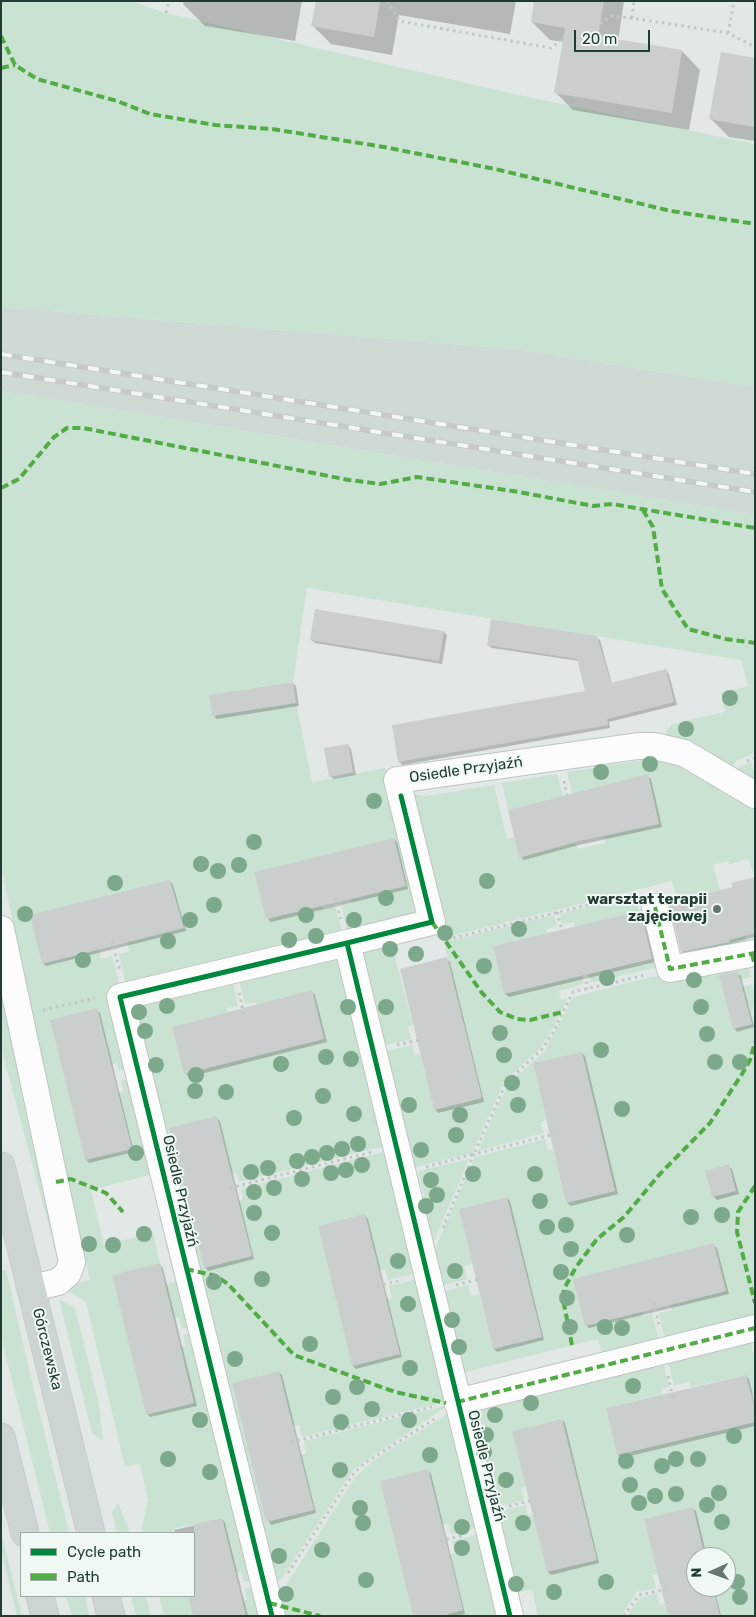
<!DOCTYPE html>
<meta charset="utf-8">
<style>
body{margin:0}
#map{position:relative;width:756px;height:1617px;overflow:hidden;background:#e2e8e5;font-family:Rubik,sans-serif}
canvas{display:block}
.frame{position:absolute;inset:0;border:2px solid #203c33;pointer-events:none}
.legend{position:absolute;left:20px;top:1532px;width:175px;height:65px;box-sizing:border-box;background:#f0f8f3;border:1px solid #9dada6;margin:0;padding:6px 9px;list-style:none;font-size:15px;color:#203c33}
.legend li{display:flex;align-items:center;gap:10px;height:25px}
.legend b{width:25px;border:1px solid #9dada6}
.north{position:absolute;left:686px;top:1547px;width:50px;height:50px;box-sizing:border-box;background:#f0f8f3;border:1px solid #9dada6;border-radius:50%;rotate:268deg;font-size:14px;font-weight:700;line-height:20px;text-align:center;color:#203c33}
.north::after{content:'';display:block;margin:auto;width:18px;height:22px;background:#647871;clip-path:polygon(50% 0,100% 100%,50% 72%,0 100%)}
.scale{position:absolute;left:574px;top:30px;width:76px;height:22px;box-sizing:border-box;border:2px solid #203c33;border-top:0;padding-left:6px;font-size:15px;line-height:18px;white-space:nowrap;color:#203c33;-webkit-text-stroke:4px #f0f8f3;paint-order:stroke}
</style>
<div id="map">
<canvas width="756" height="1617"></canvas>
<div class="frame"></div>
<ul class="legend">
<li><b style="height:6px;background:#00873e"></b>Cycle path</li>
<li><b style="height:6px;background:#52ac45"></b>Path</li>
</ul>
<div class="north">N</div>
<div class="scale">20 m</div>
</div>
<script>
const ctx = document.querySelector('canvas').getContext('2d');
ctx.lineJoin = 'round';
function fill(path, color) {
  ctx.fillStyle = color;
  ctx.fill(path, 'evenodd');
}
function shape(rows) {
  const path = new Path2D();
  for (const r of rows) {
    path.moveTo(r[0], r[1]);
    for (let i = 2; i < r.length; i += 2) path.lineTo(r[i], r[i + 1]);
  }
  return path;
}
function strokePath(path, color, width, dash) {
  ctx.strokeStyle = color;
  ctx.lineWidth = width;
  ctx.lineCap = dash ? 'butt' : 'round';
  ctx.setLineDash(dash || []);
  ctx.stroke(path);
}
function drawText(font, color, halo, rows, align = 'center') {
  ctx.font = font + ' Rubik,sans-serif';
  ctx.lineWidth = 4;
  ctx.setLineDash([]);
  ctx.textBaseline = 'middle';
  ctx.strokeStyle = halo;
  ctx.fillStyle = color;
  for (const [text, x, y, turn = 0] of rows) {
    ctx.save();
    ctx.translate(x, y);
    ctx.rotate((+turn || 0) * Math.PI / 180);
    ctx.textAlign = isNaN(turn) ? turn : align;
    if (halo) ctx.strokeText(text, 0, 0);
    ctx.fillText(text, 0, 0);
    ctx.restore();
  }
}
const built = shape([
 [1,307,523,350,755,387,755,515,1,391]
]);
const green = shape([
 [1,1,130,1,166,13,514,94,755,144,755,387,523,350,1,307],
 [1,391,755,515,755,752,736,761,729,771,668,740,666,731,672,724,725,712,721,693,748,686,741,660,307,588,293,682,209,695,212,716,296,703,312,782,385,768,418,912,348,934,341,905,351,903,351,899,406,886,394,838,254,872,267,919,322,906,323,909,335,906,343,935,126,986,119,954,129,952,127,942,99,949,101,959,112,956,121,990,130,1068,119,1071,117,1063,111,1065,97,1008,50,1020,85,1160,132,1149,118,1093,124,1092,121,1081,133,1078,157,1173,91,1190,104,1245,153,1233,160,1263,112,1275,146,1414,194,1403,181,1347,186,1346,183,1335,195,1333,254,1579,244,1582,241,1572,236,1573,222,1518,173,1529,173,1533,143,1533,142,1528,148,1500,140,1464,125,1467,86,1302,67,1290,66,1286,90,1280,65,1174,1,865],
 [649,759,680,764,755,806,755,877,748,859,729,864,729,861,713,865,720,890,677,901,672,881,443,938,411,808,412,794,426,796,494,785,507,839,514,837,519,857,576,843,577,849,605,843,604,836,659,824,648,774,572,794,567,772],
 [751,762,755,774,755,786,733,774,736,768],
 [557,774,563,796,508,810,502,783],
 [629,896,653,928,662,966,590,983,589,974,645,960,575,927,574,922,562,925,560,914],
 [554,915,557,926,547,929,547,933,493,946,504,994,582,976,583,984,559,991,561,1000,568,998,549,1035,540,1048,504,1082,472,1153,408,1169,380,1052,412,1045,415,1055,420,1054,434,1110,482,1098,444,942],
 [745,936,748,949,683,961,681,952],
 [391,942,413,1025,408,1027,411,1039,378,1047,362,955,364,950],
 [334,957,339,961,389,1145,239,1182,236,1173,231,1174,217,1117,169,1128,204,1268,252,1256,238,1201,243,1199,241,1189,390,1150,419,1273,388,1280,385,1269,379,1270,365,1215,318,1226,352,1366,399,1354,386,1299,392,1298,389,1286,420,1278,448,1401,302,1437,299,1425,293,1426,279,1371,232,1383,267,1522,314,1509,300,1455,306,1454,304,1441,449,1405,354,1469,281,1579,269,1582,135,1015,139,1004,232,978,238,1006,227,1008,228,1012,172,1027,185,1074,324,1038,312,991,257,1005,256,1002,245,1004,238,976],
 [1,960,60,1268,1,1047],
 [748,966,751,977,740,980,720,978,733,1029,752,1024,742,987,752,984,755,999,752,1016,755,1017,755,1316,666,1343,659,1313,672,1310,671,1305,726,1291,714,1244,574,1279,585,1326,642,1312,643,1316,652,1314,660,1344,604,1358,598,1339,458,1374,439,1293,468,1285,471,1296,479,1294,493,1349,542,1337,507,1197,459,1209,472,1264,464,1266,467,1279,436,1287,430,1261,475,1157,545,1139,548,1151,553,1149,566,1203,615,1191,582,1052,533,1063,546,1120,541,1122,544,1133,478,1151,500,1100,512,1080,544,1052,573,997,651,977],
 [469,1159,429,1254,416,1202,425,1199,418,1171],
 [6,1270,33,1386,69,1533,50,1533,1,1337,1,1271],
 [176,1281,194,1326,182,1329,179,1318,174,1319,165,1284],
 [59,1299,75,1308,99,1404,103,1441,92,1433],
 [750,1339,755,1363,755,1394,751,1395,745,1375,691,1387,689,1382,674,1386,667,1358],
 [662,1358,669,1387,661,1389,662,1394,606,1408,617,1455,755,1422,755,1616,720,1616,713,1587,726,1587,726,1557,705,1557,693,1507,644,1519,658,1574,653,1575,656,1588,637,1592,621,1616,538,1616,532,1589,513,1594,492,1513,526,1505,528,1516,533,1515,547,1572,597,1560,562,1419,513,1431,526,1486,521,1488,524,1500,491,1508,474,1415,477,1409],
 [454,1412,481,1527,451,1534,448,1523,442,1525,428,1469,380,1481,413,1616,279,1616,281,1593,356,1476,373,1461,447,1414],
 [118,1503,130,1533,117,1533,112,1512],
 [483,1533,503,1616,442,1616,463,1610,450,1555,455,1553,452,1541],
 [1,1535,2,1536,22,1616,17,1616,1,1550],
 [256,1586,264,1616,246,1616,243,1601,247,1600,245,1589],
 [657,1593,660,1605,665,1604,668,1616,627,1616,640,1598],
 [66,1596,85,1596,89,1616,72,1616],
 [131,1596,146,1596,151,1616,136,1616],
 [159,1596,188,1596,193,1616,164,1616]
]);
const shadow = shape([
 [184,1,302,1,295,41,205,26,183,4],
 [317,1,516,1,510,34,399,15,392,55,331,44,313,26],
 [536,1,624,1,618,41,682,51,700,70,689,130,573,110,555,92,564,42,550,40,532,22],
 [755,59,755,141,729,137,711,119],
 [444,632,447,635,442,664,315,643,311,640],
 [596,637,600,640,612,684,666,670,669,674,677,705,609,722,610,728,403,765,399,762,393,726,586,692,579,661,492,648,488,645],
 [293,683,296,686,299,706,217,719,214,716],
 [348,745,351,749,356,775,334,779,330,776],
 [647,776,651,779,662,827,579,845,524,860,521,857],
 [394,839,397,842,408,889,271,922,268,919,256,873],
 [755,879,755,937,732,943,733,945,686,954,682,951,734,888],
 [170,881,173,885,186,931,46,966,43,963],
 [640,913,643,916,655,962,509,997,505,994,494,947],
 [447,959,450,962,484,1102,438,1113,435,1109],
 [737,973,741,976,754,1027,737,1032,734,1028],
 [312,992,315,995,327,1042,189,1077,186,1074,174,1028],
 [96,1010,100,1013,134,1152,89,1163,86,1159],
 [582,1053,585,1056,618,1194,571,1206,567,1203,534,1064],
 [217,1118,220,1121,254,1259,208,1271,205,1267],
 [728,1166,732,1169,739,1194,717,1200,714,1197,707,1172],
 [507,1198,510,1201,544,1340,497,1352,494,1349],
 [365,1216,368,1219,402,1357,356,1369,353,1366],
 [713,1245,717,1248,729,1294,589,1328,586,1325],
 [160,1265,163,1268,197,1406,150,1417,147,1414],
 [278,1372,282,1375,316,1513,271,1525,268,1521],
 [745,1376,749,1379,755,1404,755,1426,622,1458,618,1455,607,1409],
 [562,1420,565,1423,599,1563,551,1575,548,1572,514,1432],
 [428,1471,431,1474,465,1614,457,1616,415,1616],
 [692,1508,696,1511,707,1557,696,1557,696,1587,714,1587,721,1616,669,1616],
 [222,1519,225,1523,248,1616,194,1616,190,1596,194,1596,194,1533,175,1533,174,1530]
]);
const building = shape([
 [316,1,380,1,374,37,311,26],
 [534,1,604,1,598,36,682,50,672,113,554,93,565,28,531,22],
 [721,52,755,58,755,127,709,119],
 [315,609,444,631,439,661,310,640],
 [491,619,597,636,611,683,666,669,674,702,607,719,608,725,398,762,392,725,585,691,577,659,487,645],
 [293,682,296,703,212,716,209,695],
 [348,744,353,772,329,777,324,748],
 [648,774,659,824,575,842,519,858,508,810],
 [394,838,406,886,266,919,254,872],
 [755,877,755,933,729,940,730,942,681,952,669,903,733,887,731,883],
 [170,880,184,928,42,964,30,915],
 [641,911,652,959,504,994,493,946],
 [447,957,482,1098,434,1110,400,969],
 [738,972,752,1024,733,1029,719,975],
 [312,990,324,1039,184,1074,172,1027],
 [97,1008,132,1149,85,1160,50,1020],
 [582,1052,615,1191,566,1203,533,1063],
 [217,1116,252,1256,204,1268,169,1128],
 [729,1164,736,1191,712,1197,705,1171],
 [507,1197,542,1337,493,1349,459,1209],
 [365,1214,400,1354,352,1366,318,1226],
 [714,1243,726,1291,585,1326,573,1279],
 [160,1263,194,1403,146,1415,112,1275],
 [279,1371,314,1510,266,1522,232,1383],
 [746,1375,755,1410,755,1422,617,1455,606,1408],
 [562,1419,597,1560,547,1572,512,1431],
 [428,1469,463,1610,442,1616,413,1616,380,1481],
 [693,1507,705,1557,696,1557,696,1587,713,1587,720,1616,668,1616,644,1519],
 [222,1518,246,1616,193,1616,188,1596,194,1596,194,1524]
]);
const path = shape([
 [387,1,399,21,551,48,563,39],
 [166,13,169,1],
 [632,18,634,1],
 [600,24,611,16,632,18,728,33,755,47],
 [728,33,734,1],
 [747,761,755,758],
 [564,781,567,795],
 [335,898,341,920],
 [557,912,563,935],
 [453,938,633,894],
 [112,941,120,971],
 [585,975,588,989],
 [239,993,244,1015],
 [43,1010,95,998],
 [397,1045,422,1039],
 [426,1167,474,1154,506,1083,543,1048,552,1034,573,992,645,975],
 [230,1188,372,1152],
 [443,1228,474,1154,555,1134],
 [456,1285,480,1279],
 [377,1286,403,1280],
 [654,1303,659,1325],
 [668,1376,673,1398],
 [752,1399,755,1398],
 [291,1442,432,1407],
 [509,1506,534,1500],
 [440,1541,464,1535],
 [288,1573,354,1473,365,1463,436,1418],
 [624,1616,639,1595,667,1589]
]);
const minor = shape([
 [655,907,670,969,755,953],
 [1,929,72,1262,68,1273,58,1282,32,1288],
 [457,1402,755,1328],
 [272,1616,120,997,347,943],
 [510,1616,347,943,432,922,397,780,638,746,654,746,684,753,755,795]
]);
const major = shape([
 [1,1166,91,1533],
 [1,1437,25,1533],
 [40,1596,45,1616],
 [106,1596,111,1616]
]);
const rail = shape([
 [1,354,755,474],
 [1,372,755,492]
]);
const quiet = shape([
 [1,36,15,65,37,79,117,101,150,114,215,125,272,129,384,147,495,169,671,211,755,224],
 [1,68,15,65],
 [1,488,19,479,54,437,67,428,83,428,349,480,380,484,417,477,519,492,593,506,612,504,755,528],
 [643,510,653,527,662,589,688,629,726,639,755,643],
 [655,907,670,969,755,953],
 [432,922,482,993,500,1012,517,1019,530,1020,563,1012],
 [752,954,755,966],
 [56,1182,71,1179,106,1193,123,1212],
 [755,1186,738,1212,737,1232,755,1303],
 [186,1269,216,1276,228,1284,294,1355,395,1392,446,1403],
 [572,1345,563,1299,564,1289,576,1267,597,1239,624,1217,659,1175,710,1123,742,1074,750,1060,755,1042],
 [457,1402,755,1328],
 [269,1603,320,1616]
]);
const cycleway = shape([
 [401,796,432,922,347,943,510,1616],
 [272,1616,120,997,347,943]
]);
const trees = [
 [730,698],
 [686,729],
 [650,764],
 [601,772],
 [374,801],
 [254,842],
 [201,864],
 [239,865],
 [218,871],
 [487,881],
 [115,883],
 [386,898],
 [214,905],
 [25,914],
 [306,915],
 [190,920],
 [354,920],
 [519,929],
 [445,933],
 [316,936],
 [289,940],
 [168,941],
 [390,949],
 [416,954],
 [83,960],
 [484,966],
 [607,978],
 [694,980],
 [167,1006],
 [348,1007],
 [386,1007],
 [701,1007],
 [139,1012],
 [145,1031],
 [500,1033],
 [707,1034],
 [601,1050],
 [504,1055],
 [326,1057],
 [351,1059],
 [715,1062],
 [740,1062],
 [281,1064],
 [156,1065],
 [196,1075],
 [512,1083],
 [195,1091],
 [226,1092],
 [323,1096],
 [409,1105],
 [518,1105],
 [622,1109],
 [354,1114],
 [460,1115],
 [294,1118],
 [456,1135],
 [358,1144],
 [342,1149],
 [421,1150],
 [136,1153],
 [327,1153],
 [312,1157],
 [297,1161],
 [362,1165],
 [268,1168],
 [346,1170],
 [251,1172],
 [331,1173],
 [473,1174],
 [535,1174],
 [302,1179],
 [431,1180],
 [274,1188],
 [254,1192],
 [437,1195],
 [540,1201],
 [426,1206],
 [254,1213],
 [722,1215],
 [691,1217],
 [566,1225],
 [547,1227],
 [272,1233],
 [144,1234],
 [627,1235],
 [89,1244],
 [113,1245],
 [571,1249],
 [398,1261],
 [455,1271],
 [561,1272],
 [262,1279],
 [214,1282],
 [567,1298],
 [408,1304],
 [452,1320],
 [570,1327],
 [605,1327],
 [622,1328],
 [310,1344],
 [459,1347],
 [235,1359],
 [410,1368],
 [633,1386],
 [357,1387],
 [333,1397],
 [531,1403],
 [372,1409],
 [495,1415],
 [200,1420],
 [409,1420],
 [341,1422],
 [486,1435],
 [734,1436],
 [484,1452],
 [430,1455],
 [168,1459],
 [676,1459],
 [698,1459],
 [626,1461],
 [662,1466],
 [340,1470],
 [210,1472],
 [506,1480],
 [630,1485],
 [719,1493],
 [676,1494],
 [655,1496],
 [639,1503],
 [707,1505],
 [360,1508],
 [722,1522],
 [363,1523],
 [523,1523],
 [462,1527],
 [462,1548],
 [322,1550],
 [279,1556],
 [366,1580],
 [606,1582],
 [737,1582],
 [516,1584],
 [554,1592],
 [286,1594],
 [740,1597]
];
const markers = [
 [717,909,5,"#647871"]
];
const streetNames = [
 ["Osiedle Przyjaźń",466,770,-8],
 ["Osiedle Przyjaźń",180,1191,77],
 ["Górczewska",47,1349,76],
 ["Osiedle Przyjaźń",486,1466,76]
];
const poiNames = [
 ["warsztat terapii",707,900],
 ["zajęciowej",707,917]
];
fill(built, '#d0dad5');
fill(green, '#cae2d1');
fill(shadow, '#0003');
fill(building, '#cacfcd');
strokePath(minor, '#bfc5c2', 28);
strokePath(major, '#bbc5c1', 29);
strokePath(path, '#bfc8c5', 3, [2.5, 4]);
strokePath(minor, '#fbfcfb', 26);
strokePath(major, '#ccd5d2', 28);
strokePath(rail, '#c6cac9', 5.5);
strokePath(rail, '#f0f8f3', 4, [11]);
strokePath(quiet, '#52ac45', 4, [8, 4]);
strokePath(cycleway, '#00873e', 5);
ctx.fillStyle = '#7ca88b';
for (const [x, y] of trees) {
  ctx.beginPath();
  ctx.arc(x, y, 8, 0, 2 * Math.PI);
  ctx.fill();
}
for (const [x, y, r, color] of markers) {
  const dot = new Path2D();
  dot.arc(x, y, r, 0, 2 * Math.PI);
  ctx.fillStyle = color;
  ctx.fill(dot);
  strokePath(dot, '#f0f8f3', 2);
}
drawText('15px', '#203c33', '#f0f8f3', streetNames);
drawText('bold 15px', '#203c33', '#f0f8f3', poiNames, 'right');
</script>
